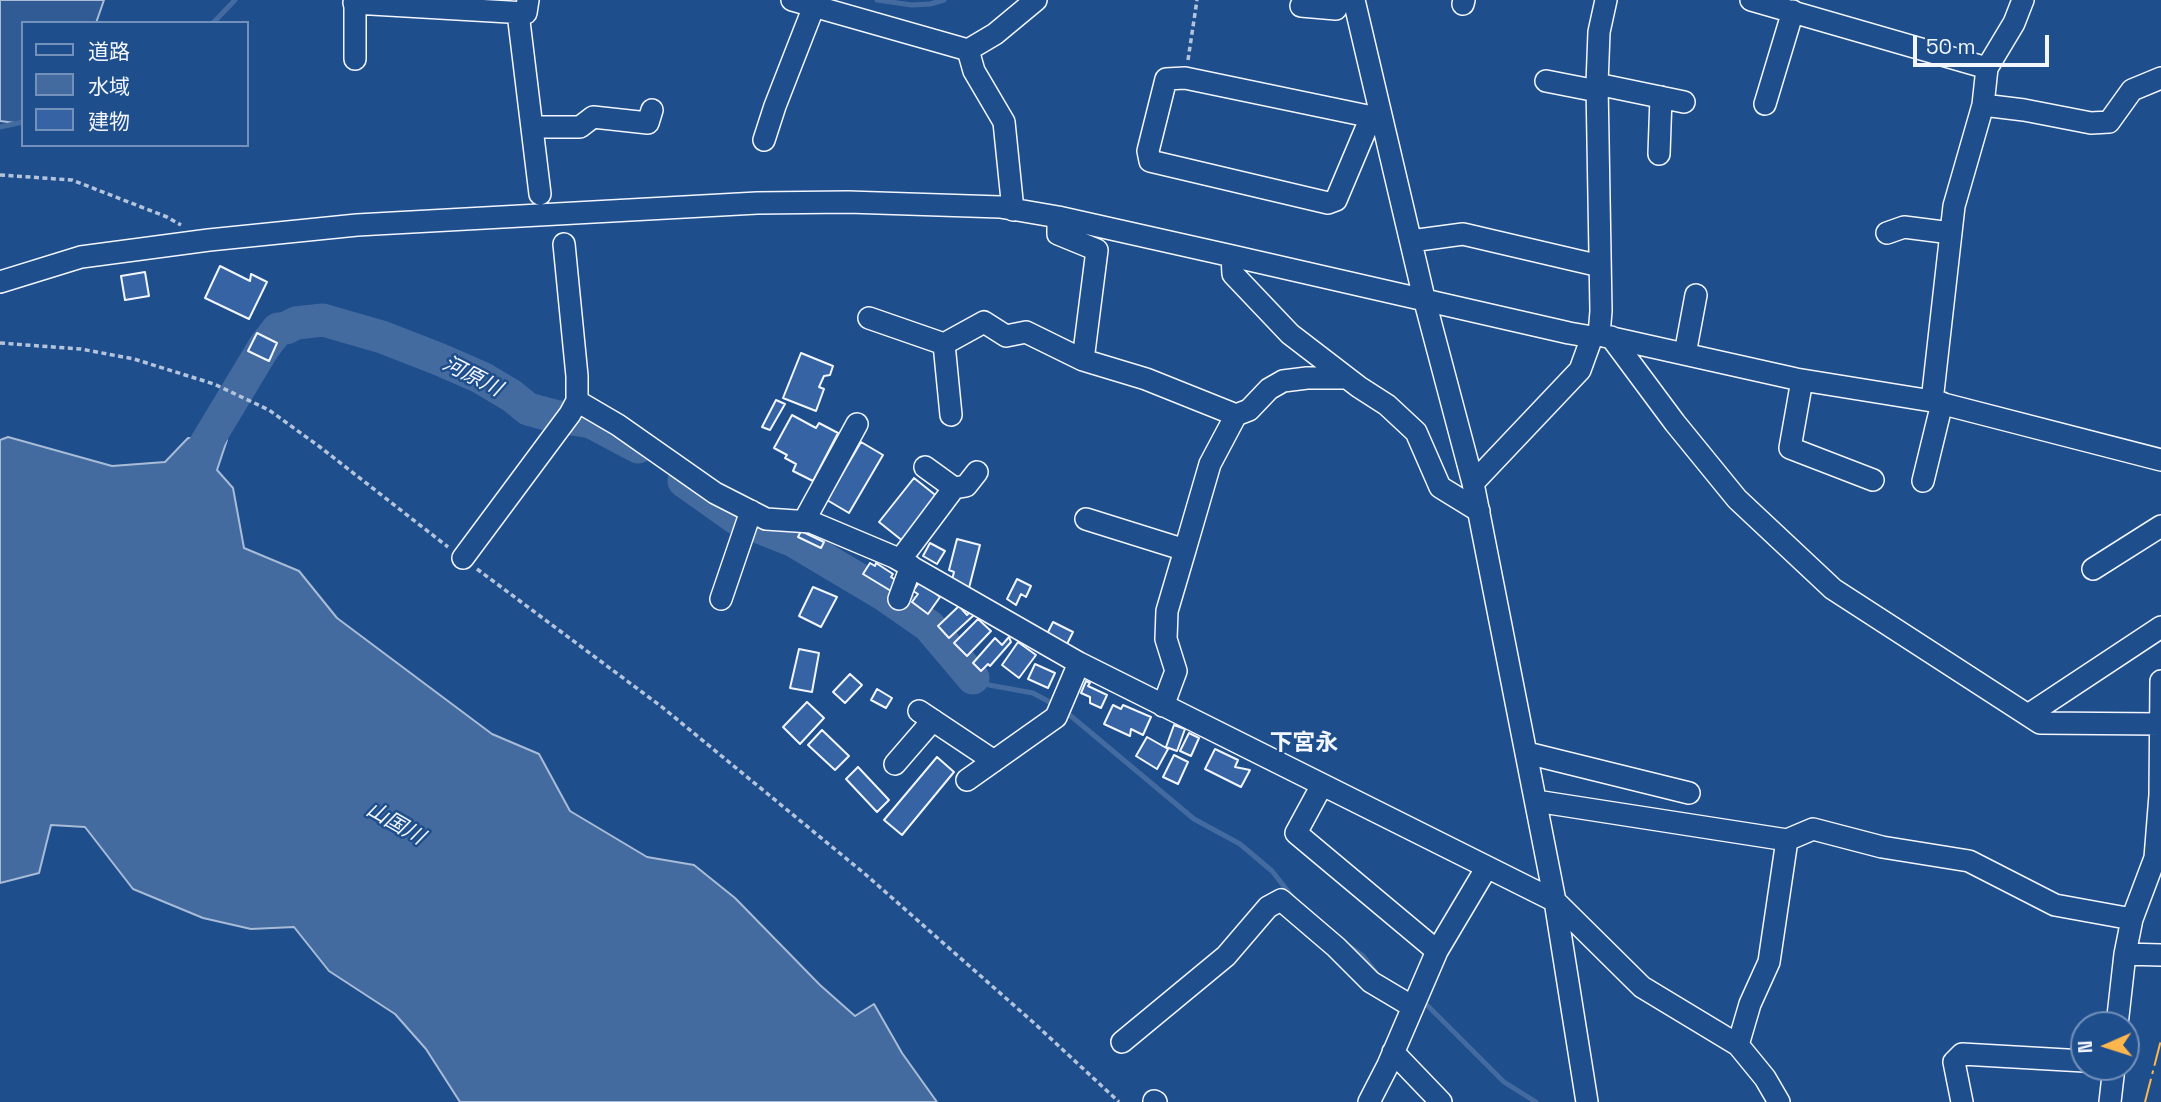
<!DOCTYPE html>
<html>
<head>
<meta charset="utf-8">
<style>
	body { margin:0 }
	#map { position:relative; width:2161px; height:1102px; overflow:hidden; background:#1f4e8c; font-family:"Space Grotesk","Noto Sans JP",sans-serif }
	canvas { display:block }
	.legend { position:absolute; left:21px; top:21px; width:228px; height:126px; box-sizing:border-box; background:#1f4e8c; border:2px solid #7391ba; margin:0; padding:9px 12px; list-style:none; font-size:21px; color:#f2f6ff }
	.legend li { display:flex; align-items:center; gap:14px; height:35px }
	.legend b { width:35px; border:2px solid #7391ba }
	.north { position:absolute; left:2070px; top:1011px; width:70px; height:70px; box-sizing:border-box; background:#1f4e8c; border:2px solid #7391ba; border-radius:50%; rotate:267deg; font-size:19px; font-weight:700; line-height:28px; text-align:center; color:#f2f6ff }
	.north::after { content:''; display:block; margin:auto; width:24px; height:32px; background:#ffb74d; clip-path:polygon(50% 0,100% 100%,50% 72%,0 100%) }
	.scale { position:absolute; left:1913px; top:35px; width:136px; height:32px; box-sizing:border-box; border:4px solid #f2f6ff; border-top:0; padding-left:9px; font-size:21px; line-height:24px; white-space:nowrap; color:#f2f6ff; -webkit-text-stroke:5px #1f4e8c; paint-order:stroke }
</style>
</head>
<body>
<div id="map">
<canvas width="2161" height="1102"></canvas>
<ul class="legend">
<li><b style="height:9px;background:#1f4e8c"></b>道路</li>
<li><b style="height:19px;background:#446ba0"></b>水域</li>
<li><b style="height:19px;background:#3563a3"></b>建物</li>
</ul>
<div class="north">N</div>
<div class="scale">50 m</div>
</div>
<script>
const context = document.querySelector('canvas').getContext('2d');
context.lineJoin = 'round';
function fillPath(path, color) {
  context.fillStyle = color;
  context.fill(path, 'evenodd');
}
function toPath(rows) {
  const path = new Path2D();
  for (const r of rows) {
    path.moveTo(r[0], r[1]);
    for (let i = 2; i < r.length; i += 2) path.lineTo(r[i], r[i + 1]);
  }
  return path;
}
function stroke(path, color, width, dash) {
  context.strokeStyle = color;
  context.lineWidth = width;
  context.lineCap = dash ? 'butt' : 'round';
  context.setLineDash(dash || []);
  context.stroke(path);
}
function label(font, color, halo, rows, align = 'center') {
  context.font = font + ' "Space Grotesk","Noto Sans JP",sans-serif';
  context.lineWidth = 5;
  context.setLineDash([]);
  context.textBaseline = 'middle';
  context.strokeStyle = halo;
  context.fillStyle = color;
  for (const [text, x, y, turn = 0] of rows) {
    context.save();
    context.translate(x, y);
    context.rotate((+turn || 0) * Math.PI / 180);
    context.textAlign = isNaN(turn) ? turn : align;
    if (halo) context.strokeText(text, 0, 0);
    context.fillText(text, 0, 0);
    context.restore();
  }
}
const built = toPath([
	[0,0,104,0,96,23,23,23,23,124,0,121,0,0]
]);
fillPath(built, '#305b95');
stroke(built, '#a8bbd7', 2);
const water = toPath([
	[8,437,112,466,165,462,188,438,227,440,217,470,233,488,244,548,299,571,337,618,492,734,539,754,570,811,647,857,694,865,735,898,820,985,855,1016,874,1004,902,1053,937,1102,460,1102,426,1049,395,1014,329,971,294,927,251,929,203,918,133,889,85,827,51,825,39,873,0,883,0,440,8,437]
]);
fillPath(water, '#446ba0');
stroke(water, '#a8bbd7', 2);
stroke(toPath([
	[877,0,912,5,930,4,944,0],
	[213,23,235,0],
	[0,127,23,122],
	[973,678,989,685,1033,693,1057,706],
	[1065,711,1194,819,1240,844,1272,871,1294,899],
	[1349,946,1363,956,1377,974],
	[1420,1001,1428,1006,1504,1082,1536,1102]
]), '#446ba0', 5);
stroke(toPath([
	[189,480,199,455,264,347,278,329,286,328,296,323,323,320,382,337,441,360,482,378,512,396,528,409,554,416,591,422,638,447],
	[684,481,736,518,794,541,883,594,929,626,973,678]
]), '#446ba0', 33);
const building = toPath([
	[220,266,250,281,251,274,267,282,249,319,205,298,220,266],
	[145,272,149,296,125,300,121,276,145,272],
	[257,333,277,343,269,361,248,351,257,333],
	[801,353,833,366,830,375,824,376,819,387,824,389,816,411,783,398,801,353],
	[776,400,785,404,770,430,762,427,776,400],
	[792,415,816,428,819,423,838,433,813,481,793,471,796,464,785,458,787,455,774,448,792,415],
	[861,442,883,455,849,513,827,500,861,442],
	[914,478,939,498,904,542,879,522,914,478],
	[801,531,824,542,821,548,798,537,801,531],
	[957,539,980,545,969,588,951,584,954,572,949,570,957,539],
	[930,543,945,551,937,564,923,556,930,543],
	[870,563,875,566,876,563,893,574,891,577,897,581,891,591,863,574,870,563],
	[917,579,940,597,928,614,912,602,918,594,913,591,918,584,917,579],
	[1017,579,1031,586,1026,597,1021,594,1016,605,1007,599,1017,579],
	[813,587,837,597,821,627,799,616,813,587],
	[959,606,967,615,970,612,974,615,949,638,938,626,959,606],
	[978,619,991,631,967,656,954,643,978,619],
	[1053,622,1073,632,1066,646,1046,636,1053,622],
	[1009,637,1011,642,990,666,988,664,981,671,973,663,995,638,1002,645,1009,637],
	[1018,642,1036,655,1019,678,1002,665,1018,642],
	[799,649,819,653,812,692,790,688,799,649],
	[1035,664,1055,673,1048,688,1028,679,1035,664],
	[850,674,862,685,845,703,833,692,850,674],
	[1086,681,1090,683,1088,686,1107,695,1101,708,1090,703,1090,697,1081,693,1086,681],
	[877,689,892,698,886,708,871,700,877,689],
	[807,702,824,718,800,744,783,727,807,702],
	[1113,705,1121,709,1123,705,1151,717,1143,735,1131,729,1130,736,1104,724,1113,705],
	[1174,725,1185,729,1177,751,1166,747,1174,725],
	[822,730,849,756,835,770,808,745,822,730],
	[1189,733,1199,738,1191,756,1180,751,1189,733],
	[1147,737,1168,749,1157,769,1136,756,1147,737],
	[1215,749,1238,760,1235,767,1250,770,1241,787,1205,769,1215,749],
	[1174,755,1188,762,1178,784,1163,777,1174,755],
	[937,757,954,772,902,835,884,820,937,757],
	[858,767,889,800,877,812,846,779,858,767]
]);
fillPath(building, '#3563a3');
stroke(building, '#f2f6ff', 2);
const minor = toPath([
	[355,0,355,59],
	[792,0,968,50,995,34,1036,0],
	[1354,0,1424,298,1473,483,1555,901,1587,1102],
	[1751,0,1987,68,1983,105,1954,206,1932,401],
	[354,3,526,13,528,0],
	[1463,4,1464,0],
	[1301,6,1336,9,1339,0],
	[518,13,540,194],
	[968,50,974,71,1004,122,1013,210],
	[1987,68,2014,23,2023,0],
	[1546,81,1597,91],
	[1597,84,1684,102],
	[1765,104,1793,11],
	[1983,105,2024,110,2091,123,2109,122,2132,90,2161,78],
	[1371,117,1336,200,1328,203,1150,161,1148,151,1166,79,1185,78,1382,119],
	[532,127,580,127,593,117,648,123,652,110],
	[764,140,775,106,814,6],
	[1659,154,1661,97],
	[1058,217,1058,234,1097,250,1083,360,1146,379,1236,415,1210,464,1185,550],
	[1887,233,1904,227,1951,233],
	[1411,241,1463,234,1600,266],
	[1232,256,1233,274,1290,334,1359,387,1387,405,1416,432,1440,487,1479,511],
	[0,282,81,257,209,240,357,225,757,203,848,202,1000,207,1058,217,1232,256,1569,333,1592,337,1599,335,1796,379,1932,401,2161,460],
	[869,318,944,344,984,322,1006,336,1026,332,1083,360],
	[1599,335,1601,311,1597,84,1599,32,1606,0],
	[1611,337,1675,423,1737,499,1833,589,2040,723,2160,724],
	[944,344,951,415],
	[1685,354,1696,295],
	[1802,380,1790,448,1873,480],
	[577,401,618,425,715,493,766,519,811,522,894,557,1079,663,1555,901,1642,987,1738,1045,1765,1078,1779,1102],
	[1236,415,1249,410,1269,389,1283,381,1307,378,1347,378],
	[925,467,954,488],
	[1923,481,1942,403],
	[1473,483,1580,370,1592,337],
	[1086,519,1185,550,1167,611,1166,639,1176,671,1163,706],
	[804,521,857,424],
	[463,558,570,414,577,401,577,376,564,244],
	[900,560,954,488,966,486,977,472],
	[2093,569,2161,526],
	[721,599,751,511],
	[899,599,911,566],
	[2161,681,2160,795,2155,858,2132,919,2125,954,2161,955],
	[919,711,994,761],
	[2028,715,2161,627],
	[1527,753,1689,793],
	[895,764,933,720],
	[967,780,1056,717,1079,663],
	[1322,785,1296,833,1437,951],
	[1536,801,1787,840,1769,962,1750,1004,1738,1045],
	[1787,840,1813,829,1882,847,1969,861,2055,905,2132,919],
	[2117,1025,2125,954],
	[1122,1042,1226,956,1268,907,1281,900,1336,947,1371,982,1413,1007],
	[1393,1052,1441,1102],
	[1154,1101,1156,1102],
	[1369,1102,1388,1065,1437,951,1487,867],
	[1962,1102,1954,1062,1962,1054,2084,1061],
	[2110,1102,2114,1067]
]);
stroke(minor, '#f2f6ff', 24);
stroke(toPath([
	[1188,60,1197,0],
	[0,175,72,180,167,217,181,225],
	[0,343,81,349,134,359,214,384,269,410,320,447,448,547],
	[477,569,662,707,865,874,1034,1023,1119,1102]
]), '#b3c4dc', 3.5, [5, 3.5]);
stroke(minor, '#1f4e8c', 21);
stroke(toPath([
	[2145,1102,2161,1040]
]), '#ffb74d', 2, [24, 5, 3.5, 5]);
label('italic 21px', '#f2f6ff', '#1f4e8c', [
	["河原川",472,377,27],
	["山国川",395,824,30]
]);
label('bold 23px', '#f2f6ff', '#1f4e8c', [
	["下宮永",1304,744]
]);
</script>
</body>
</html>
